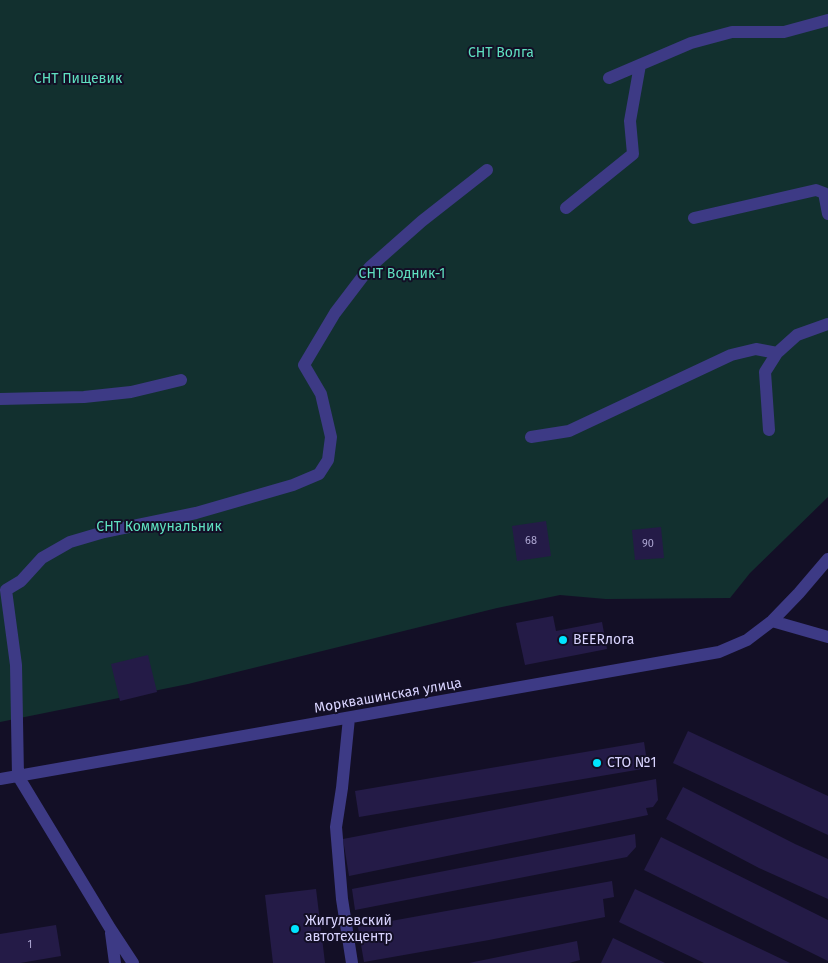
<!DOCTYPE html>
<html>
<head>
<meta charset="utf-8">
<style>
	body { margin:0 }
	canvas { display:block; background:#130f26 }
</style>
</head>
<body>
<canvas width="828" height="963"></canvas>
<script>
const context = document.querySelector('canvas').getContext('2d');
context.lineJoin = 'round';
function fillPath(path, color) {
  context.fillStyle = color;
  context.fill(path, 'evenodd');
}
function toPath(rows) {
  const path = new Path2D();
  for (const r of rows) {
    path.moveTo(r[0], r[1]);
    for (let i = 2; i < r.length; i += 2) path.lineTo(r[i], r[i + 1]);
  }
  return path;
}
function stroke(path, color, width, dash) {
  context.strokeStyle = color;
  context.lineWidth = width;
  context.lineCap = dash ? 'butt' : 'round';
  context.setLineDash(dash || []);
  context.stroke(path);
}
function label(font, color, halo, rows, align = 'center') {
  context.font = font + ' "Fira Sans",sans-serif';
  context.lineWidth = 4;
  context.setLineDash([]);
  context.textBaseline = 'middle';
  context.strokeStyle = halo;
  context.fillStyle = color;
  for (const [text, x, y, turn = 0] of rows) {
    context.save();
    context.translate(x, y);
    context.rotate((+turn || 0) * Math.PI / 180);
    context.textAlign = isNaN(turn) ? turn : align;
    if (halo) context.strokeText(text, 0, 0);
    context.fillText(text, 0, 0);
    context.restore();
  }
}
fillPath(toPath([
	[0,0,828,0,828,497,750,573,730,598,606,599,560,595,497,608,188,684,0,722]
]), '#12302f');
fillPath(toPath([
	[546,521,551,556,517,561,512,526],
	[661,527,664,558,635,560,632,530],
	[553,616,556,631,602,622,607,649,525,665,516,623],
	[148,655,157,692,120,701,111,664],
	[688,731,828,796,828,835,673,763],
	[644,742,648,768,359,817,355,791],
	[656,779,658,800,653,807,646,808,648,815,349,876,343,839],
	[683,787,795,844,828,859,828,899,759,868,666,819],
	[635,834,636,847,627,857,355,910,352,889],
	[661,837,828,920,828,961,644,870],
	[612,881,614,897,603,899,605,917,489,940,364,962,358,927],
	[316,889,325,963,273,963,265,895],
	[635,889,790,963,704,963,619,922],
	[56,925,61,956,20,963,0,963,0,934],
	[613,938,665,963,601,963],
	[577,941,580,960,569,963,469,963]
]), '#241b47');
stroke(toPath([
	[609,78,691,43,732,32,784,32,828,20],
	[566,208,633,154,630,121,640,65],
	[694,218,816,190,824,193,828,214],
	[0,399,84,397,131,392,181,380],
	[769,430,765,372,777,353],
	[531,437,569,431,731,355,756,349,777,353,797,335,828,324],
	[772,621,828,637],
	[349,718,342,788,336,827,342,899,352,963],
	[0,779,719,652,747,640,772,621,799,593,828,559],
	[111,933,115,963],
	[133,963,110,928,18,776,16,665,6,590,21,581,42,558,70,542,104,532,196,513,293,485,319,474,328,460,331,437,321,394,304,365,335,313,370,267,422,221,487,170]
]), '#3d3a85', 12);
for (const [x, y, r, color] of [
	[563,640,5,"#00e5ff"],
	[597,763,5,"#00e5ff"],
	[295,929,5,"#00e5ff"]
]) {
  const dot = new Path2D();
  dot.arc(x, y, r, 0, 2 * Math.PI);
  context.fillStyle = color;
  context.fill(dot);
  stroke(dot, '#130f26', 2);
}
label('11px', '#aca6d1', null, [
	["68",531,541],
	["90",648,544],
	["1",30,945]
]);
label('14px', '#5fe0c0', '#130f26', [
	["СНТ Волга",501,53],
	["СНТ Пищевик",78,79],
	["СНТ Водник-1",402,274],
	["СНТ Коммунальник",159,527]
]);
label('14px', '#d9d4ff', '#130f26', [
	["BEERлога",573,640],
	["СТО №1",607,763],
	["Жигулевский",305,921],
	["автотехцентр",305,937]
], 'left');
label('14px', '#d9d4ff', '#130f26', [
	["Морквашинская улица",388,696,-10]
]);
</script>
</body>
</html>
